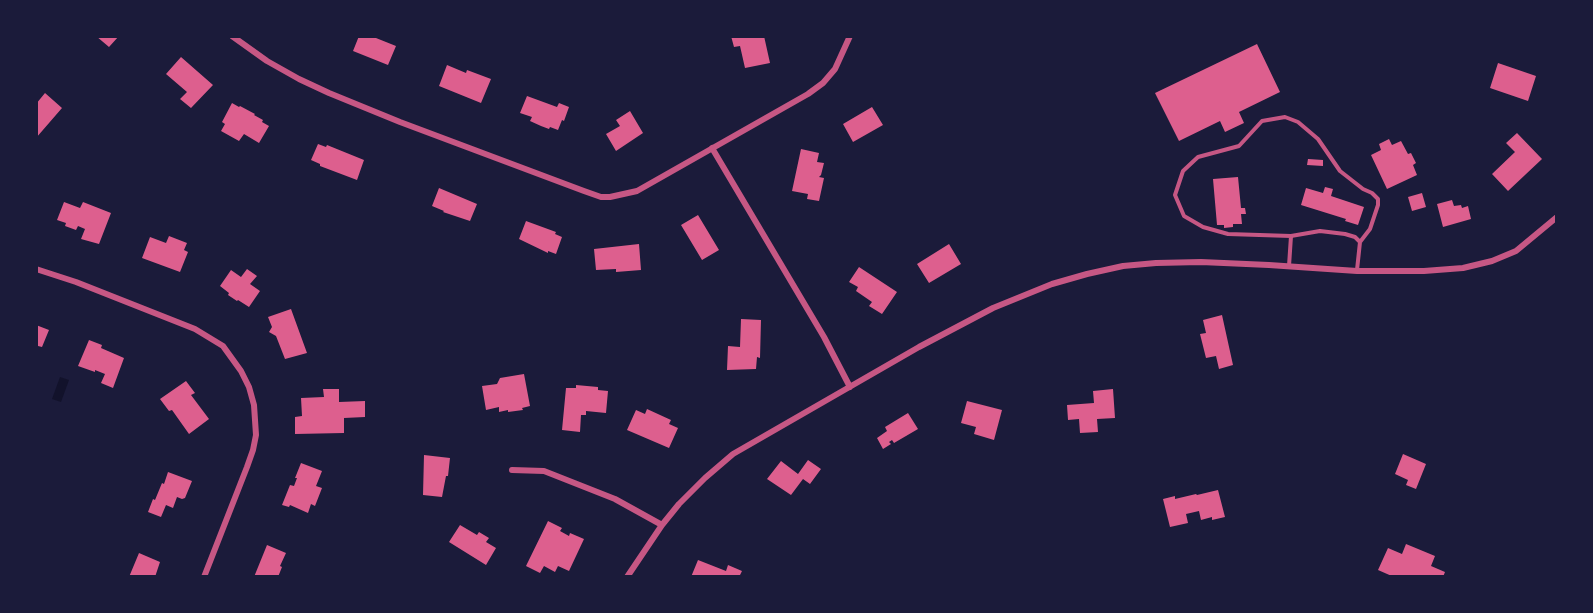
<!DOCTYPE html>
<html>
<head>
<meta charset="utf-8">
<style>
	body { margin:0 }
	#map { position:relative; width:1593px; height:613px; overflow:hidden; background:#1b1b3a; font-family:"Golos Text",sans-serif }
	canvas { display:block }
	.frame { position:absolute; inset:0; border:38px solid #1b1b3a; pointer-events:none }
</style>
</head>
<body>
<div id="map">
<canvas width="1593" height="613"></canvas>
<div class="frame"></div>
</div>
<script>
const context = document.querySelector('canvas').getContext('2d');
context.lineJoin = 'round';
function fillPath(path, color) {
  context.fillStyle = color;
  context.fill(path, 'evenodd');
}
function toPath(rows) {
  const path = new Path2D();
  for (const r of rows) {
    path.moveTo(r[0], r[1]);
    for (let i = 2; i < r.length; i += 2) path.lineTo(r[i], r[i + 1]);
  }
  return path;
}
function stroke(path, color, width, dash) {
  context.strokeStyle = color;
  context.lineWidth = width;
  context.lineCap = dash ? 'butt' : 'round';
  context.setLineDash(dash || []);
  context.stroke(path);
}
fillPath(toPath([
	[60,377,69,380,61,402,52,399]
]), '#12122b');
fillPath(toPath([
	[96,36,119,36,109,47],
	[359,36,371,36,396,46,388,65,353,51],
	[731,36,764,36,770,63,745,68,740,46,734,47],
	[1257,44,1280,92,1239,112,1244,123,1225,132,1220,121,1179,141,1155,93],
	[181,57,213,85,191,108,180,99,187,92,166,74],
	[1498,63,1536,76,1528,101,1490,88],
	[447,65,466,73,467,70,491,79,481,103,439,86],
	[45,93,62,108,36,138,36,104],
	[527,96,557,107,559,103,569,107,564,121,562,120,558,130,550,127,549,129,541,126,530,121,532,117,520,113],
	[232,103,239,107,240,106,255,114,254,115,263,120,262,122,269,126,259,143,244,134,239,141,221,131,225,124,222,122],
	[872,107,883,125,853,142,843,124],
	[630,111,643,133,616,151,606,134,620,126,616,120],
	[1517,133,1542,159,1508,191,1492,174,1515,152,1506,143],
	[1389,139,1392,145,1401,141,1408,154,1411,153,1416,163,1413,165,1417,175,1387,189,1371,155,1381,150,1379,144],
	[318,144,326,147,327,145,364,160,357,180,320,166,320,164,311,160],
	[801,149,819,153,817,162,824,163,821,175,819,177,824,178,819,201,807,199,808,194,792,191],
	[1308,159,1323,160,1323,166,1307,165],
	[1238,177,1241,208,1245,208,1246,214,1241,214,1242,224,1233,224,1233,227,1224,228,1224,225,1217,225,1213,179],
	[1325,187,1333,189,1331,196,1364,207,1358,225,1345,221,1346,219,1301,205,1306,188,1323,193],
	[439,188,477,204,470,221,443,212,444,211,432,206],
	[1422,193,1426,207,1412,211,1408,197],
	[1452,200,1454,206,1461,205,1462,208,1468,206,1471,219,1443,227,1437,204],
	[64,202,80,208,83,202,111,213,99,244,81,239,85,229,78,226,76,230,65,226,66,223,57,220],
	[698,215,719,250,702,260,681,225],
	[526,221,556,232,555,234,562,237,556,254,548,251,548,253,519,239],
	[169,236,187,243,184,250,188,252,180,272,142,258,150,237,166,243],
	[639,244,641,270,616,272,616,269,596,270,594,249],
	[949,244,961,264,929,283,917,264],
	[859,267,897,292,882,314,869,306,872,302,856,291,858,287,849,282],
	[247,269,257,276,250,284,260,291,249,307,238,300,237,301,228,295,229,293,220,286,231,270,241,277],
	[291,309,307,353,285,359,276,336,269,332,272,327,268,317],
	[1222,315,1233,365,1219,369,1216,356,1206,358,1200,334,1206,333,1203,320],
	[741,319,761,320,760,358,757,357,756,369,727,370,728,346,740,347],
	[36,325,49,330,42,347,38,346,36,350],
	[89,340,102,345,101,348,124,358,113,388,101,383,105,374,95,370,95,372,78,366],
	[524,374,530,406,522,408,523,410,508,412,508,410,499,412,499,407,486,410,482,386,497,384,500,378],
	[186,381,195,393,191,395,209,419,189,434,172,410,169,411,160,399],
	[576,385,598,387,598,390,608,391,606,413,586,411,586,415,581,415,580,432,562,430,566,388,576,388],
	[323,389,339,389,339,402,365,401,365,417,344,418,344,433,295,434,295,417,302,416,301,398,324,397],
	[1113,389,1115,418,1097,419,1098,432,1080,433,1079,419,1068,420,1067,405,1094,403,1093,391],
	[967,401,1002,410,994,440,974,434,976,427,961,423],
	[647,409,671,420,669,424,678,428,669,448,627,430,636,410,645,414],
	[908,413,918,429,894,443,892,440,889,442,891,444,883,449,877,438,887,431,885,427],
	[1403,454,1426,464,1416,489,1406,485,1408,480,1395,474],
	[424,455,450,458,448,476,446,476,442,497,423,495],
	[808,460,821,469,810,484,803,479,791,495,767,479,781,461,798,474],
	[301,463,322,471,316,486,322,488,315,506,311,504,308,513,290,505,289,507,282,505,290,485,294,486,297,478,295,478],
	[168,472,192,481,185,498,182,499,177,497,173,508,166,505,161,517,148,512,153,499,155,500,162,483,164,484],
	[1218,490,1225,517,1212,520,1212,517,1201,520,1199,511,1186,514,1188,523,1170,527,1163,499,1175,496,1175,499,1196,494,1197,495],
	[548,521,562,528,560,531,569,536,570,533,584,539,569,571,558,566,555,572,544,566,540,573,526,566],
	[460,525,477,535,479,532,489,538,486,542,496,548,486,565,449,542],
	[1406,544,1435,556,1431,566,1445,572,1443,577,1394,577,1378,570,1388,548,1402,554],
	[267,545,286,553,280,566,282,567,278,577,254,577],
	[139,553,160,562,155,577,129,577],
	[698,560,726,571,728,565,742,571,739,577,691,577]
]), '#dd5f8e');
stroke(toPath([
	[1291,236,1228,234,1203,227,1184,216,1175,195,1183,171,1198,157,1239,146,1262,121,1285,117,1298,122,1318,139,1340,171,1363,189,1372,193,1378,199,1378,205,1370,229,1360,242],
	[1289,266,1291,236,1320,231,1345,234,1355,237,1360,242,1357,270]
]), '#c65784', 4);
stroke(toPath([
	[232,36,267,61,299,79,329,93,400,122,584,191,601,197,610,197,637,191,808,94,823,83,835,69,850,36],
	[712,148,824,337,850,387],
	[36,269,76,282,195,329,223,346,241,371,249,387,254,405,256,435,253,450,247,467,204,577],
	[512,470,544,471,615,499,662,525],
	[627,577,662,525,679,504,705,478,733,454,919,347,993,308,1052,284,1087,274,1123,266,1156,263,1201,262,1269,265,1357,271,1424,271,1463,268,1492,261,1516,251,1557,217]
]), '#c65784', 6);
</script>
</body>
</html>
